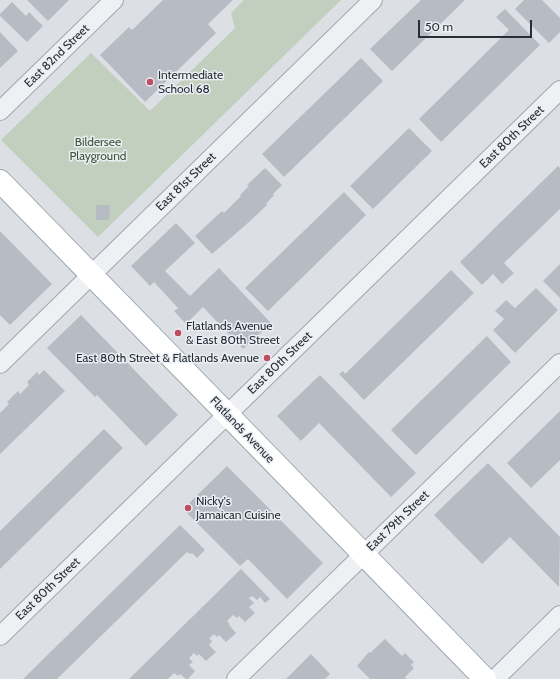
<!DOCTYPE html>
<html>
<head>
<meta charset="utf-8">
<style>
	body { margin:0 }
	#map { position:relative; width:560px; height:679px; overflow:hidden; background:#dce0e5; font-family:Cabin,sans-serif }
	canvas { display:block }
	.scale { position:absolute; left:418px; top:20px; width:114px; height:18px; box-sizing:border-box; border:2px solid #282e39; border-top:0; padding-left:5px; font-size:12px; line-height:14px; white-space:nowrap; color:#282e39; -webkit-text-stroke:3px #ebeff3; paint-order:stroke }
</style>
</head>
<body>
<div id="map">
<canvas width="560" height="679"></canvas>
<div class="scale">50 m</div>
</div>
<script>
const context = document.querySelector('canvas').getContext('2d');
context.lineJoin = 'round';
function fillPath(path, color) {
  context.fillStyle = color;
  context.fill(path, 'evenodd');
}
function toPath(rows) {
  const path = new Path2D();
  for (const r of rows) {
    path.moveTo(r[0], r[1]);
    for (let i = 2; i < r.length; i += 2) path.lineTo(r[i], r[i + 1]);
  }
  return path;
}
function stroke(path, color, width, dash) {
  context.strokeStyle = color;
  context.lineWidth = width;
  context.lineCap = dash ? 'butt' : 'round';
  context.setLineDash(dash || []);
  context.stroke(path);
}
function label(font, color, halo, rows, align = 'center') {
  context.font = font + ' Cabin,sans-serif';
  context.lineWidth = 3;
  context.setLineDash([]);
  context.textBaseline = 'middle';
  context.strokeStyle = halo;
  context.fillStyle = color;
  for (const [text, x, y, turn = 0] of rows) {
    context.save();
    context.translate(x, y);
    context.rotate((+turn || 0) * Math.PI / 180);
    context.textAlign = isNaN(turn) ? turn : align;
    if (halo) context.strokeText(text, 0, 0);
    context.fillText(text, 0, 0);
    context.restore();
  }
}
fillPath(toPath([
	[244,0,341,0,98,237,1,140,91,53,150,111,235,28,231,13]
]), '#c2cebe');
fillPath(toPath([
	[27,0,69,0,48,21],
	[163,0,233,0,208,24,216,33,145,102,100,55,129,27,132,30],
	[421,0,465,0,392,71,370,49],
	[524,0,542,0,560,18,560,32,549,43,515,9],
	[12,2,26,16,29,12,43,26,27,42,0,16,0,14],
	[505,9,540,45,441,142,419,119,509,30,496,17],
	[0,32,18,51,0,68],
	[361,58,383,81,284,177,262,154],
	[409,128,432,151,373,209,350,186],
	[558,166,560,168,560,209,504,263,514,273,502,284,493,274,482,285,460,262],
	[265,168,282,185,273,194,274,195,266,204,267,205,249,222,212,254,195,236,222,211,224,213,241,196,240,195,249,186,247,185],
	[344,192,366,215,268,311,245,288],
	[96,205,110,205,109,220,96,220],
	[176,223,195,243,165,271,190,296,219,268,271,323,243,349,203,307,186,324,174,311,178,308,154,282,150,286,131,266],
	[0,231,52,284,10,325,0,315],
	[560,264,560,298,543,281],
	[451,270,474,293,364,400,339,374,343,371,345,374],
	[536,288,558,310,515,353,493,330,504,319,495,311,506,300,515,308],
	[81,315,178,415,146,446,97,395,95,397,47,348],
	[487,336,511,362,416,455,391,430],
	[44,370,65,391,0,454,0,413,9,404,7,402,18,391,20,394,29,385,27,382,37,372,39,375],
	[320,375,416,473,391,497,319,423,301,441,277,416],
	[560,411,560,460,531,488,507,463],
	[104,429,123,448,0,569,0,531],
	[488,463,560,537,559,587,510,537,482,564,434,515],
	[227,466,323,563,287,599,248,559,240,566,183,509],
	[180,525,205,550,197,558,192,553,190,554,187,552,57,679,23,679],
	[241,569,270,599,265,603,260,597,257,600,252,596,249,598,254,603,249,607,255,613,245,622,239,616,237,618,233,615,227,621,230,624,229,625,236,633,226,642,219,635,217,637,214,634,211,637,209,638,212,641,209,645,216,652,206,661,199,654,197,656,194,653,189,658,193,662,189,665,195,671,188,679,186,679,180,674,178,676,174,673,168,679,129,679],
	[385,639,402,656,405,653,414,662,411,665,414,668,405,677,406,679,370,679,357,666,369,652,370,653],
	[311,654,330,674,325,679,286,679]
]), '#b7bcc4');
const minor = toPath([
	[0,111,114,0],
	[0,364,373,0],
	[0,636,560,90],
	[236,679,560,363],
	[495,679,560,615]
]);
const major = toPath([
	[0,181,485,679]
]);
stroke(minor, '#a2a7ae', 20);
stroke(major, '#9da5af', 24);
stroke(minor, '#eef0f3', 18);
stroke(major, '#fff', 22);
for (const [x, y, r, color] of [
	[150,82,4,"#be4d60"],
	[178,333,4,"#be4d60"],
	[267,358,4,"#be4d60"],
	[188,508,4,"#be4d60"]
]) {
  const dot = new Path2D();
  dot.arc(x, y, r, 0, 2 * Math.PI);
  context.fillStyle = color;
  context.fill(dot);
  stroke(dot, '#ebeff3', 1.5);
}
label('12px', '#282e39', '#ebeff3', [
	["East 82nd Street",57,56,-44],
	["East 80th Street",512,137,-44],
	["East 81st Street",186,182,-44],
	["East 80th Street",280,363,-44],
	["Flatlands Avenue",242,430,46],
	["East 79th Street",398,521,-44],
	["East 80th Street",48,589,-44]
]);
label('12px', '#282e39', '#ebeff3', [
	["Intermediate",158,75],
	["School 68",158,89],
	["Flatlands Avenue",186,326],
	["& East 80th Street",186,340],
	["East 80th Street & Flatlands Avenue",259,358,"right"],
	["Nicky's",196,501],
	["Jamaican Cuisine",196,515]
], 'left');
label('12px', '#3d5337', '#ebeff3', [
	["Bildersee",98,142],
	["Playground",98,156]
]);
</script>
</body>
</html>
